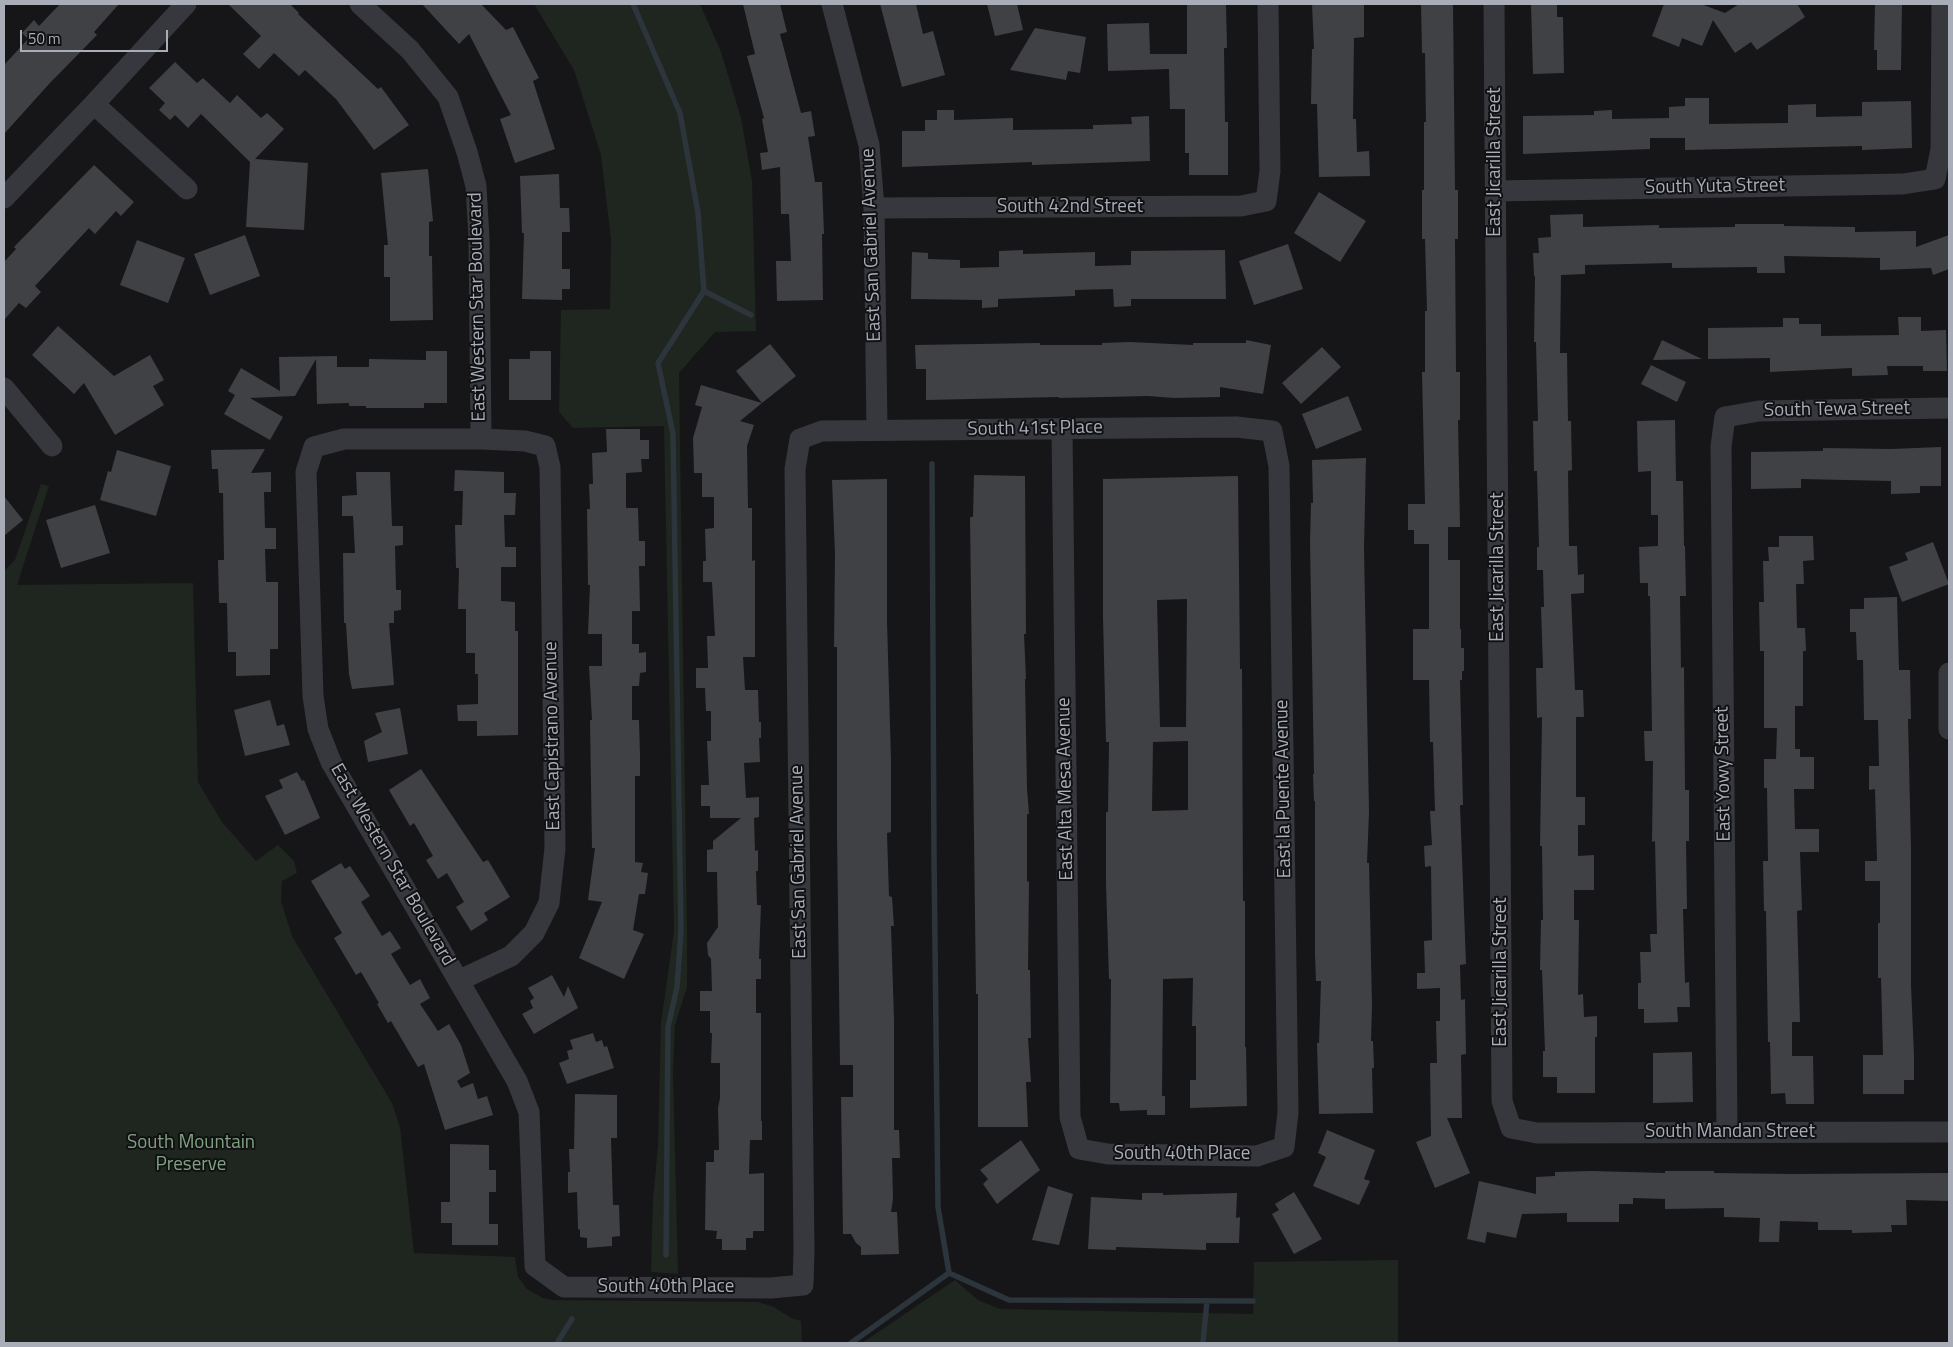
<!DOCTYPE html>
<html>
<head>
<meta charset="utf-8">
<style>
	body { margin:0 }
	#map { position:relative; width:1953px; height:1347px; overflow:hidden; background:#161618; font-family:"Titillium Web",sans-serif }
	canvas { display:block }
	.frame { position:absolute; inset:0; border:5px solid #a8adb8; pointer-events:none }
	.scale { position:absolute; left:20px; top:30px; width:148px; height:22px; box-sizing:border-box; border:2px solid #a8adb8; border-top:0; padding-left:6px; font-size:15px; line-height:18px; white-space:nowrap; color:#a8adb8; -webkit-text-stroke:4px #111113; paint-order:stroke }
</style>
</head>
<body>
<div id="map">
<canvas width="1953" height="1347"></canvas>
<div class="frame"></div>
<div class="scale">50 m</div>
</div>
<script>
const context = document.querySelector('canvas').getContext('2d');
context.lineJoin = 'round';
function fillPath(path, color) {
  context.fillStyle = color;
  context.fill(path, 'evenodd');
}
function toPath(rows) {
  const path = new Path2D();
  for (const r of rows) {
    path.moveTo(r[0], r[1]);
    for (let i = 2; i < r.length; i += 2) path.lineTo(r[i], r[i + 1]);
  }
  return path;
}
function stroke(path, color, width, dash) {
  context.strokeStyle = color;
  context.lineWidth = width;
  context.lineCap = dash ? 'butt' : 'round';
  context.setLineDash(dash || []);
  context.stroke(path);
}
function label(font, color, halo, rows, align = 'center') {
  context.font = font + ' "Titillium Web",sans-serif';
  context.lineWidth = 4;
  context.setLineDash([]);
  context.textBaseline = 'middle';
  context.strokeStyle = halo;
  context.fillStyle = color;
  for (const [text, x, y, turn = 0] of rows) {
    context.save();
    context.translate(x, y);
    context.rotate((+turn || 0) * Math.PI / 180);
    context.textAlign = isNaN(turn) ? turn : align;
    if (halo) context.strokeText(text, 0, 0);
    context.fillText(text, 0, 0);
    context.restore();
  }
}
fillPath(toPath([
	[534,4,700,4,721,52,741,118,752,181,756,331,715,332,679,373,687,934,687,987,675,1025,673,1072,678,1274,651,1272,653,1201,658,1146,661,1023,674,931,664,426,573,428,559,412,561,310,610,309,611,239,601,155,574,70],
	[41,484,49,486,17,585,193,583,198,782,222,822,256,861,278,845,294,861,297,873,282,881,281,901,292,936,392,1103,400,1127,414,1253,515,1257,518,1277,527,1289,543,1298,552,1300,758,1302,774,1307,791,1318,801,1321,802,1343,4,1343,4,571,15,560],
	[1398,1260,1398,1343,862,1343,955,1280,978,1300,1000,1309,1253,1314,1254,1262]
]), '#1e261f');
stroke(toPath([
	[633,4,680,113,698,213,704,291,658,363,673,434,681,931,677,987,668,1027,666,1255],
	[704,291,751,315],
	[932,464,934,856,938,1207,949,1273,1009,1300,1253,1301],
	[557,1343,572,1319],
	[851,1343,949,1273],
	[1203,1343,1207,1301]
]), '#2c353c', 5.5);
fillPath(toPath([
	[60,4,119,4,94,32,97,35,49,84,4,134,4,65,28,39,22,33,34,20,39,26],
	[228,4,290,4,299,13,298,14,378,89,381,87,409,125,374,150,336,99,305,70,299,76,274,53,259,69,243,54,261,36],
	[422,4,481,4,506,30,513,27,539,78,533,81,555,149,515,163,500,119,511,115,469,34,459,44],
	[743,4,780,4,787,32,780,34,801,113,811,111,815,136,808,137,815,182,822,182,824,234,822,234,823,300,777,301,776,261,791,261,789,214,781,214,780,167,762,170,760,153,768,152,762,119,764,118,747,56,755,54],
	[880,4,916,4,923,34,933,31,945,75,902,87],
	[987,4,1017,4,1023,30,995,36],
	[1187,4,1226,4,1227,48,1224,48,1225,122,1228,122,1228,175,1189,175,1189,153,1185,153,1185,109,1170,109,1169,69,1108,71,1107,24,1149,23,1150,54,1187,54],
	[1312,4,1364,4,1364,37,1354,38,1353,119,1356,119,1357,152,1369,151,1370,176,1319,177,1317,104,1311,104,1312,49,1314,49],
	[1421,4,1453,4,1455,190,1458,190,1458,239,1455,239,1456,372,1460,372,1460,420,1458,420,1460,527,1448,527,1448,560,1460,560,1460,629,1461,629,1461,648,1464,648,1464,671,1462,671,1462,680,1460,680,1463,805,1460,805,1466,964,1460,965,1461,1000,1465,999,1466,1054,1461,1055,1462,1118,1447,1118,1470,1173,1435,1188,1416,1142,1431,1136,1430,1063,1437,1063,1436,1021,1440,1021,1440,988,1417,989,1417,973,1425,973,1424,941,1432,940,1431,866,1425,867,1424,846,1432,845,1430,811,1435,811,1433,742,1430,742,1429,680,1413,680,1413,629,1429,629,1429,544,1414,544,1414,530,1408,530,1408,504,1425,504,1422,372,1425,372,1425,311,1427,311,1425,239,1422,239,1422,190,1424,190,1424,122,1426,122,1425,53,1422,53],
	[1531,4,1557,4,1557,17,1563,17,1564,73,1533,74],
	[1664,4,1701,4,1725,13,1739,4,1797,4,1805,17,1757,50,1751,42,1735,53,1713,20,1702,46,1682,38,1679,47,1652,36],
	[1875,4,1902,4,1901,70,1877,70,1877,50,1874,50],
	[1035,28,1086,37,1080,73,1068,71,1066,80,1010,70],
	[175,62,197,83,203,78,230,103,237,95,261,118,267,113,284,129,255,159,308,163,304,230,246,227,250,162,201,114,188,128,175,115,170,120,159,110,165,103,149,88],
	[1685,98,1709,98,1709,124,1788,123,1788,105,1816,104,1816,117,1862,116,1862,102,1911,101,1912,148,1862,150,1862,146,1685,150,1685,138,1650,138,1650,149,1523,154,1523,116,1594,115,1594,111,1612,110,1612,119,1669,118,1669,107,1685,106],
	[937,110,954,110,954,120,1013,118,1013,130,1093,129,1093,125,1132,124,1131,117,1149,116,1150,161,1032,165,1032,162,902,167,902,131,925,131,925,120,937,120],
	[94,165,134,202,121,216,116,211,95,234,89,228,35,286,41,292,26,308,19,303,4,320,4,262,16,249,14,247],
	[428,169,433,221,429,222,429,256,432,256,433,320,390,321,390,277,384,277,384,245,388,245,381,173],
	[559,174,560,208,569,208,570,232,562,232,562,269,570,269,570,289,562,289,562,300,522,299,524,233,522,233,520,176],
	[1319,192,1366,221,1340,262,1294,233],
	[1583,214,1583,227,1659,225,1659,228,1735,227,1735,224,1784,224,1784,226,1855,227,1855,232,1916,231,1916,247,1949,235,1949,269,1933,275,1931,268,1880,270,1880,258,1784,256,1785,273,1757,273,1757,267,1672,268,1672,263,1585,265,1585,274,1561,275,1560,353,1567,353,1568,421,1571,421,1572,470,1568,471,1569,546,1577,546,1578,575,1584,574,1584,593,1571,594,1575,690,1583,690,1584,717,1576,717,1576,797,1585,797,1585,825,1578,825,1578,856,1594,855,1594,890,1574,890,1574,920,1579,920,1578,995,1583,994,1584,1017,1597,1016,1597,1037,1595,1037,1595,1093,1557,1093,1557,1077,1543,1077,1543,1051,1545,1051,1542,970,1540,970,1541,920,1543,920,1542,846,1540,846,1542,717,1537,718,1536,668,1543,668,1541,607,1544,607,1543,570,1537,570,1537,547,1539,547,1537,471,1534,471,1533,421,1538,421,1536,342,1534,342,1535,276,1534,276,1533,253,1539,253,1538,238,1551,237,1550,215],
	[245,235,260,276,210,295,194,254],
	[137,240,185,258,168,303,120,285],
	[1288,244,1303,289,1254,305,1239,261],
	[1023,250,1023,254,1095,252,1095,266,1131,265,1131,251,1225,250,1226,299,1131,299,1131,306,1114,307,1113,289,1075,290,1075,296,998,299,998,307,982,308,982,300,911,299,912,252,928,253,928,259,960,260,960,268,999,267,999,251],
	[1898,317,1921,317,1921,331,1946,330,1947,371,1923,371,1923,366,1887,366,1888,375,1852,376,1852,368,1770,372,1770,358,1708,359,1708,328,1783,327,1783,318,1799,318,1799,324,1821,324,1821,336,1899,335],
	[58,326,114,376,150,355,164,380,153,386,164,405,115,435,84,383,74,394,32,355],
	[1246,340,1271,345,1263,394,1220,387,1220,397,1174,398,1148,396,1059,398,1059,397,926,400,926,369,916,369,915,345,1040,343,1040,345,1102,345,1102,343,1130,342,1193,345,1193,343,1246,343],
	[1662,340,1702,359,1653,360],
	[770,344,796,376,762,403,736,371],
	[1322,347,1341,367,1301,404,1282,383],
	[426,351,447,351,447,403,424,403,424,408,366,408,366,406,349,406,349,403,317,404,316,359,295,396,250,398,283,417,270,440,224,414,235,395,228,391,241,368,280,391,279,357,337,356,337,367,369,367,369,359,426,360],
	[530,351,551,351,551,400,509,400,509,359,530,359],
	[1651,365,1686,382,1677,402,1641,384],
	[701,385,762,403,740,421,754,425,747,446,748,508,752,508,752,561,755,560,755,657,743,657,745,690,758,690,759,722,761,722,761,738,759,738,760,762,744,763,746,798,759,797,759,817,754,818,755,851,758,850,758,871,756,871,757,905,761,905,759,959,761,959,761,979,756,979,756,1013,761,1013,761,1121,762,1121,762,1140,750,1140,749,1174,764,1173,764,1231,753,1231,753,1238,746,1238,746,1250,722,1250,722,1239,716,1239,717,1231,705,1230,706,1162,714,1162,714,1150,719,1150,718,1108,720,1098,720,1063,711,1063,712,1033,710,1033,710,1011,700,1011,700,991,712,991,711,959,708,955,707,943,718,927,717,872,707,872,707,850,713,849,713,841,741,818,710,818,710,806,701,806,701,785,709,785,707,741,711,741,711,711,706,711,705,688,696,688,696,668,708,668,707,636,715,636,712,582,703,582,703,561,706,561,705,529,714,528,714,497,702,497,702,473,694,473,693,438,702,407,695,405],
	[1348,396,1362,430,1316,449,1302,414],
	[1675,420,1676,481,1683,481,1684,546,1685,546,1686,596,1680,596,1681,668,1684,667,1685,790,1689,790,1689,841,1686,841,1687,909,1683,909,1685,983,1689,982,1690,1007,1677,1007,1678,1022,1644,1023,1644,1009,1638,1009,1638,983,1641,983,1640,952,1651,952,1650,934,1657,934,1655,841,1652,842,1653,761,1645,761,1644,731,1652,731,1650,596,1648,596,1648,583,1640,583,1639,547,1658,546,1658,515,1651,515,1651,471,1638,472,1637,421],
	[606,429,640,429,640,440,649,440,649,459,641,459,642,472,626,473,626,508,638,508,639,541,645,541,645,566,639,566,640,611,632,611,632,644,639,644,639,653,646,652,646,672,640,673,639,686,632,686,632,720,639,720,640,755,640,776,635,776,635,862,643,863,641,872,648,873,645,894,639,894,633,930,644,934,624,979,579,958,602,902,588,900,595,848,592,848,590,720,592,720,589,666,602,666,602,634,588,634,590,585,588,585,587,509,590,509,589,484,593,484,592,453,607,452],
	[1941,447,1941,486,1920,486,1920,493,1891,494,1891,481,1801,479,1801,488,1751,489,1751,452,1823,451,1823,448,1891,449],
	[265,449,251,473,271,472,271,492,264,492,265,528,276,528,276,549,265,549,266,582,278,582,278,649,270,649,270,675,236,676,236,652,228,652,227,603,219,603,218,560,224,560,223,493,219,493,218,469,212,469,211,450],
	[117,450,171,466,156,516,100,500,108,471,111,472],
	[1366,458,1364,548,1369,812,1367,863,1369,863,1372,1006,1371,1041,1373,1041,1374,1068,1372,1068,1373,1113,1319,1114,1317,1043,1319,1043,1321,981,1316,981,1315,955,1315,801,1314,801,1313,774,1314,774,1310,542,1311,503,1313,503,1312,460],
	[455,470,504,472,504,493,516,493,515,515,504,515,505,547,516,547,516,567,501,567,501,601,515,602,515,631,518,631,518,735,477,736,477,721,458,721,457,705,478,704,478,674,475,674,475,653,466,653,466,609,458,609,459,568,456,568,455,525,462,525,463,491,454,491],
	[356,472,390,472,392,526,403,526,403,545,395,546,396,590,401,590,401,610,394,611,394,623,389,623,394,685,352,689,349,674,346,623,344,623,343,553,355,553,353,516,342,516,342,496,357,495],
	[974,475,1025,476,1026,634,1024,634,1026,679,1025,679,1027,789,1029,814,1027,814,1027,882,1029,881,1028,970,1030,970,1031,1038,1028,1038,1031,1082,1026,1082,1028,1127,978,1127,978,994,976,994,970,517,973,517],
	[1238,476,1240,669,1242,669,1243,901,1245,901,1245,1047,1246,1047,1247,1106,1190,1108,1190,1080,1196,1080,1196,1026,1192,1026,1193,978,1163,979,1162,1096,1165,1096,1165,1115,1147,1115,1147,1110,1120,1111,1119,1103,1110,1103,1111,979,1109,979,1106,884,1106,812,1108,812,1109,742,1106,742,1103,617,1103,479],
	[1187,599,1186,727,1160,727,1157,600],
	[1188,741,1188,810,1152,811,1153,742],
	[887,479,887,621,891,760,891,832,887,833,889,896,892,897,894,926,891,926,894,1019,894,1130,899,1130,900,1158,892,1158,893,1199,891,1212,897,1212,899,1254,861,1255,861,1247,856,1243,851,1234,843,1234,841,1097,853,1097,853,1065,840,1065,837,833,837,647,834,647,835,554,832,480],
	[4,496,23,520,4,536],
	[95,505,110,553,61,568,46,520],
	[1779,536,1813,536,1814,560,1803,561,1804,584,1796,584,1797,628,1805,628,1806,651,1803,651,1803,706,1795,706,1795,749,1800,749,1800,757,1814,757,1814,789,1794,789,1795,829,1819,829,1819,852,1800,852,1802,910,1797,911,1800,1022,1792,1022,1792,1056,1813,1056,1814,1104,1786,1104,1785,1093,1771,1094,1770,1042,1768,1042,1766,911,1764,911,1763,861,1768,861,1767,788,1764,788,1764,759,1776,759,1777,728,1764,728,1764,651,1760,651,1759,602,1764,602,1763,561,1769,561,1768,547,1779,547],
	[1933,542,1949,584,1902,602,1889,567,1908,560,1905,553],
	[1897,597,1899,670,1910,670,1911,719,1908,719,1911,848,1911,985,1914,1056,1914,1080,1904,1080,1904,1094,1863,1094,1863,1055,1883,1055,1881,978,1878,978,1878,923,1880,923,1880,881,1865,881,1865,861,1877,861,1875,789,1869,790,1869,766,1879,766,1878,720,1864,720,1863,660,1857,660,1856,632,1850,632,1850,609,1864,609,1864,598],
	[270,700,277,726,284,724,290,745,245,756,234,710],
	[400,708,408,754,368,762,364,741,382,732,375,713],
	[421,769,483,862,488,860,510,897,484,913,488,920,471,931,456,907,464,902,447,873,438,879,426,860,433,856,414,823,410,826,389,790],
	[297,772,302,781,304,780,320,818,285,835,265,796,283,788,279,780],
	[341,863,345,869,350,866,370,896,361,902,382,936,390,931,401,948,391,954,410,985,420,979,430,998,420,1004,438,1031,449,1024,461,1045,470,1073,457,1081,461,1088,473,1083,478,1099,487,1096,493,1115,445,1130,424,1064,418,1067,391,1021,388,1023,377,1004,379,1003,361,972,356,975,334,938,342,933,311,881],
	[552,975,564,997,568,986,578,1008,534,1034,522,1014,533,1008,530,1001,534,998,528,988],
	[593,1033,596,1042,602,1040,604,1047,607,1046,614,1068,567,1084,559,1063,569,1059,567,1051,573,1049,570,1040],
	[1692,1052,1693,1102,1653,1103,1653,1053],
	[575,1094,617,1095,617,1138,611,1138,613,1205,619,1205,620,1236,612,1237,612,1246,587,1248,587,1238,580,1237,580,1230,578,1229,577,1192,568,1193,568,1172,570,1172,569,1149,574,1149],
	[1327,1130,1375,1150,1364,1179,1370,1181,1359,1205,1313,1186,1326,1157,1318,1153],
	[1021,1140,1040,1170,997,1204,983,1184,988,1179,980,1170],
	[450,1144,489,1145,489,1170,496,1170,496,1192,489,1192,489,1224,498,1224,498,1245,452,1245,452,1223,441,1223,441,1202,450,1202],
	[1591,1171,1665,1173,1665,1171,1714,1171,1714,1173,1792,1174,1949,1173,1949,1201,1906,1200,1907,1225,1891,1225,1892,1232,1852,1233,1852,1230,1818,1230,1818,1222,1780,1221,1779,1242,1759,1242,1760,1218,1724,1217,1724,1208,1665,1209,1665,1199,1633,1198,1633,1204,1619,1204,1619,1222,1567,1222,1567,1213,1522,1214,1516,1238,1487,1232,1485,1243,1467,1239,1479,1181,1536,1194,1536,1177,1555,1176,1555,1172],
	[1048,1186,1073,1194,1059,1245,1032,1240],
	[1294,1192,1322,1239,1294,1254,1272,1214,1279,1210,1275,1204],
	[1142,1193,1163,1193,1163,1195,1237,1193,1236,1218,1240,1217,1239,1243,1206,1243,1206,1250,1116,1247,1116,1250,1088,1249,1091,1197,1142,1200]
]), '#404145');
stroke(toPath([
	[360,4,410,50,448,97,467,152,476,186,479,238,481,439],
	[832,4,869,145,874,208,877,430],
	[1494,4,1502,1101,1511,1128,1537,1133,1949,1132],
	[94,104,187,189],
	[1495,191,1903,184,1935,179,1941,149,1942,4],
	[4,198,94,104,186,4],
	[874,208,1241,206,1266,201,1270,171,1268,4],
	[4,388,52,446],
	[1949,673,1949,729],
	[460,980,511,956,534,933,549,903,555,848,550,467,545,446,525,441,481,439,344,439,314,447,306,472,313,696,318,729,331,762,517,1081,529,1112,535,1266,564,1287,771,1288,803,1285,804,1250,795,469,800,439,822,431,1236,427,1272,431,1279,466,1288,1113,1284,1147,1257,1156,1108,1154,1079,1149,1070,1117,1062,428],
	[1727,1132,1721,446,1725,417,1759,411,1949,408]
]), '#37383d', 21);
label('19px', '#a8adb8', '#111113', [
	["East Jicarilla Street",1495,162,-90],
	["South Yuta Street",1715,187,-1],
	["South 42nd Street",1070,207],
	["East San Gabriel Avenue",872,245,-92],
	["East Western Star Boulevard",478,307,-91],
	["South Tewa Street",1837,410,-1],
	["South 41st Place",1035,429,-1],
	["East Jicarilla Street",1498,567,-90],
	["East Capistrano Avenue",553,736,-91],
	["East Yowy Street",1724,774,-91],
	["East Alta Mesa Avenue",1066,789,-91],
	["East la Puente Avenue",1284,789,-91],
	["East San Gabriel Avenue",799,862,-91],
	["East Western Star Boulevard",392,865,60],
	["East Jicarilla Street",1501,972,-90],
	["South Mandan Street",1730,1132],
	["South 40th Place",1182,1154],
	["South 40th Place",666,1287]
]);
label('19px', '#7fa381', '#111113', [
	["South Mountain",191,1143],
	["Preserve",191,1165]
]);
</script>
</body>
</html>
